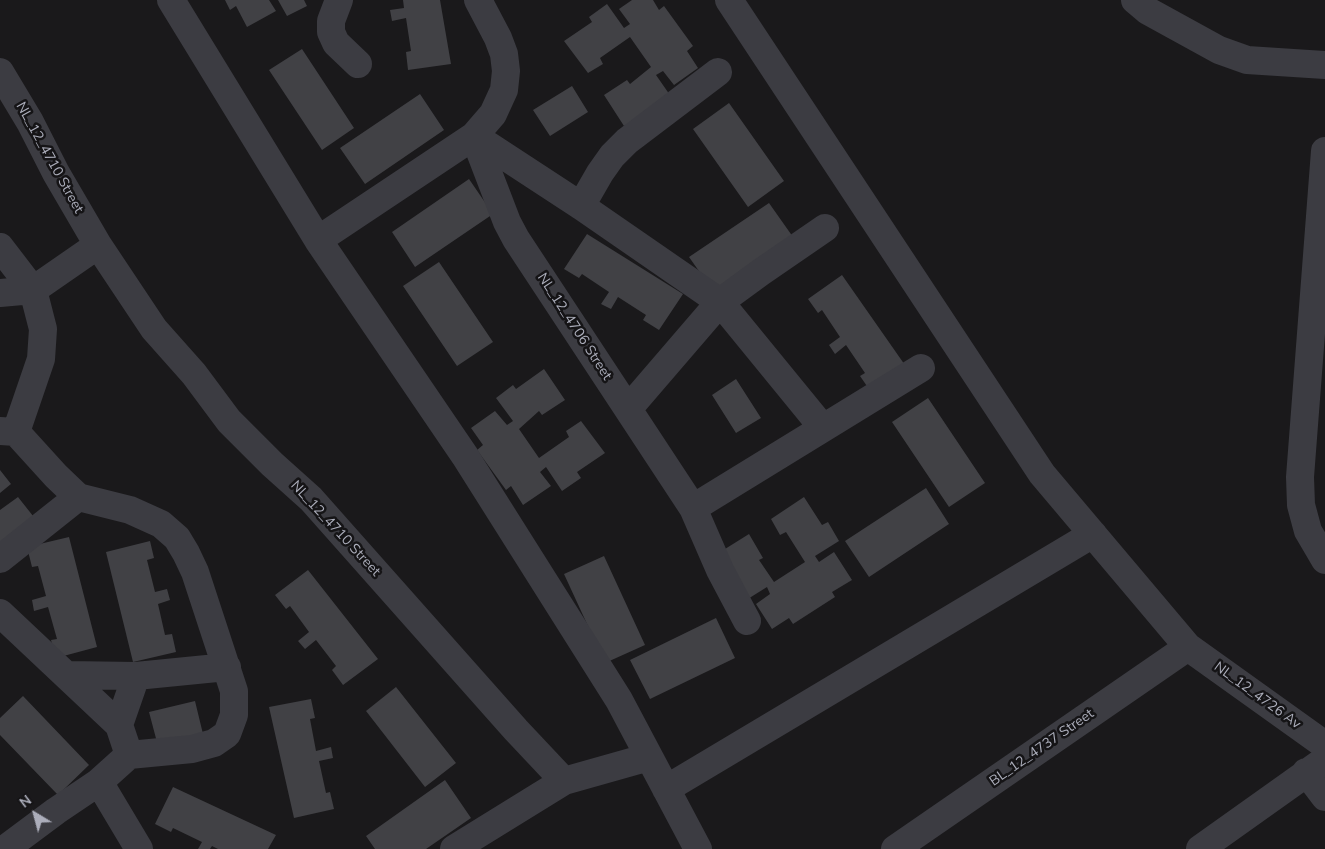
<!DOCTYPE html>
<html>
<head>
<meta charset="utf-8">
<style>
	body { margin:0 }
	#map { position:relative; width:1325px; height:849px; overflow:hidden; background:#1a191b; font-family:"Nunito Sans",sans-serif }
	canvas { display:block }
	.north { position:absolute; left:10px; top:789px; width:50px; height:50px; -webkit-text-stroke:4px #151416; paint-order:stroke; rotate:323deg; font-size:14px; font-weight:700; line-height:20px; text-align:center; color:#acaebb }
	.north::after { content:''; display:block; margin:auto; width:18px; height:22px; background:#acaebb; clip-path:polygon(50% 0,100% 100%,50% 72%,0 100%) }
</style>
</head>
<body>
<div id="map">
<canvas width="1325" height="849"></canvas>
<div class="north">N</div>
</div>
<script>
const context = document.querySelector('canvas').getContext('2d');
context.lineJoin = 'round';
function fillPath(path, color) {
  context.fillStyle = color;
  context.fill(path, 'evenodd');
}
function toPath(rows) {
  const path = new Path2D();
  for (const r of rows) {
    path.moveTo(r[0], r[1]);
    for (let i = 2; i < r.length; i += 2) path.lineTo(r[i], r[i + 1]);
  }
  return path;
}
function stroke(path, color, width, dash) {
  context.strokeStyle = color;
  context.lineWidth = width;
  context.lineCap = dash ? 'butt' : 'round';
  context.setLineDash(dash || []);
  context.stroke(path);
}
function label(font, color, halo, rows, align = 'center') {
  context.font = font + ' "Nunito Sans",sans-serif';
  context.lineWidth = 5;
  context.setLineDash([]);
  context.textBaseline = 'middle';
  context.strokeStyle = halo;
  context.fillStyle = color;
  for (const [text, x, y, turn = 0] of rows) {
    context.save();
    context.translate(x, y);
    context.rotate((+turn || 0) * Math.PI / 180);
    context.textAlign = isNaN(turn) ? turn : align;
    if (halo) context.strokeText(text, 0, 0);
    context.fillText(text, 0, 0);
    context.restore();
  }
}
fillPath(toPath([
	[225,0,269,0,276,11,247,27,236,6,230,10],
	[278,0,304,0,307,6,287,16],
	[403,0,440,0,451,64,408,70,406,52,411,51,406,18,392,21,390,10,404,8],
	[632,0,653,0,659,10,664,6,693,46,687,51,698,68,674,85,663,71,656,75,672,98,624,126,604,95,627,80,630,84,651,67,630,37,600,58,603,64,588,73,564,41,592,22,589,17,607,4,624,28,630,24,619,9],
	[302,49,354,128,322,150,269,70],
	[572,86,588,112,550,136,533,110],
	[420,94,444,130,365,184,340,148],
	[729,103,784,181,748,207,693,129],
	[469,179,493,214,415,267,392,232],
	[769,203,793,237,713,291,689,257],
	[587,234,683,294,659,330,643,320,646,315,618,297,611,309,601,304,609,292,582,274,579,278,564,269],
	[439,262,493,342,457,366,403,286],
	[842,275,907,368,871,392,860,376,865,373,846,345,835,354,829,345,840,337,822,310,818,313,808,299],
	[544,369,565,400,542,415,539,411,519,429,539,458,569,437,566,431,581,421,605,453,577,472,581,478,562,491,546,467,540,472,551,486,523,505,511,486,506,490,477,450,483,445,471,428,495,411,507,425,513,421,496,398,513,385,516,389],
	[736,379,761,418,736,433,712,395],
	[928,398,985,483,949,507,892,422],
	[0,470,11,484,0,493],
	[926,488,949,524,869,577,845,541],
	[18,497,37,521,0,549,0,510],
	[804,497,822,525,828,522,839,541,815,556,819,562,834,552,852,580,832,592,835,597,793,624,789,618,772,629,756,604,770,594,767,587,743,602,717,554,749,534,763,558,759,560,774,582,805,562,786,532,780,535,771,519],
	[69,537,97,647,56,658,51,640,57,639,48,607,34,611,32,600,46,596,38,566,32,567,27,547],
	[150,541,154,558,147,560,155,592,167,589,170,600,158,604,165,635,172,634,176,652,133,662,106,552],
	[604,556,645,645,605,663,564,574],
	[308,570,378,659,343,685,332,670,336,666,316,640,305,649,298,641,309,632,290,606,286,609,275,595],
	[716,618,735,658,650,699,630,660],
	[396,687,456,763,425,787,366,711],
	[23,696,89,765,58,795,0,735,0,718],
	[311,699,315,718,310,719,316,751,331,747,333,758,319,761,326,793,330,792,334,809,294,818,269,707],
	[195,701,203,734,158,746,149,712],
	[445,780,471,818,426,849,375,849,366,836],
	[173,787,276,835,268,849,218,849,212,846,210,849,198,849,202,842,173,828,171,832,155,824]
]), '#414145');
stroke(toPath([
	[171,0,318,240,465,456,619,700,698,849],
	[339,0,331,21,331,32,336,43,358,64],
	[729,0,1042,474,1188,647,1325,745],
	[1135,0,1148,11,1219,50,1247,60,1325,65],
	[0,72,30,122,56,173,98,245,154,329,194,374,229,421,272,464,311,499,516,730,564,781],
	[474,136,507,222,516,239,693,508,720,570,747,621],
	[474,136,581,206,720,302,761,272,825,228],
	[1325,151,1300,477,1301,505,1308,531,1325,560],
	[581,206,600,173,612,156,627,141,718,72],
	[318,240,474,136,493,114,504,90,506,71,504,54,498,38,478,0],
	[0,247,33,290,43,329,41,359,16,432],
	[0,293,33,290,98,245],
	[628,409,720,302,823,428],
	[0,431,16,432,56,476,78,497,130,510,161,524,177,538,186,553,195,572,234,691,234,715,227,734,214,743,192,749,129,755],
	[693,508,921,368],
	[0,559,78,497],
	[0,613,119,725,129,755,99,782],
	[67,675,136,676,227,667],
	[119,725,136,676],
	[1306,772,1325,797],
	[666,789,1093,534],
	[5,849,56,811,99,782,139,849],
	[454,849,564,781,649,757],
	[895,849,1188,647],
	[1200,849,1325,760]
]), '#3c3c42', 28);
label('14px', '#acaebb', '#151416', [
	["NL_12_4710 Street",49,158,61],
	["NL_12_4706 Street",574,327,57],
	["NL_12_4710 Street",335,529,47],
	["NL_12_4726 Av",1257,696,36],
	["BL_12_4737 Street",1042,748,-35]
]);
</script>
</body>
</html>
